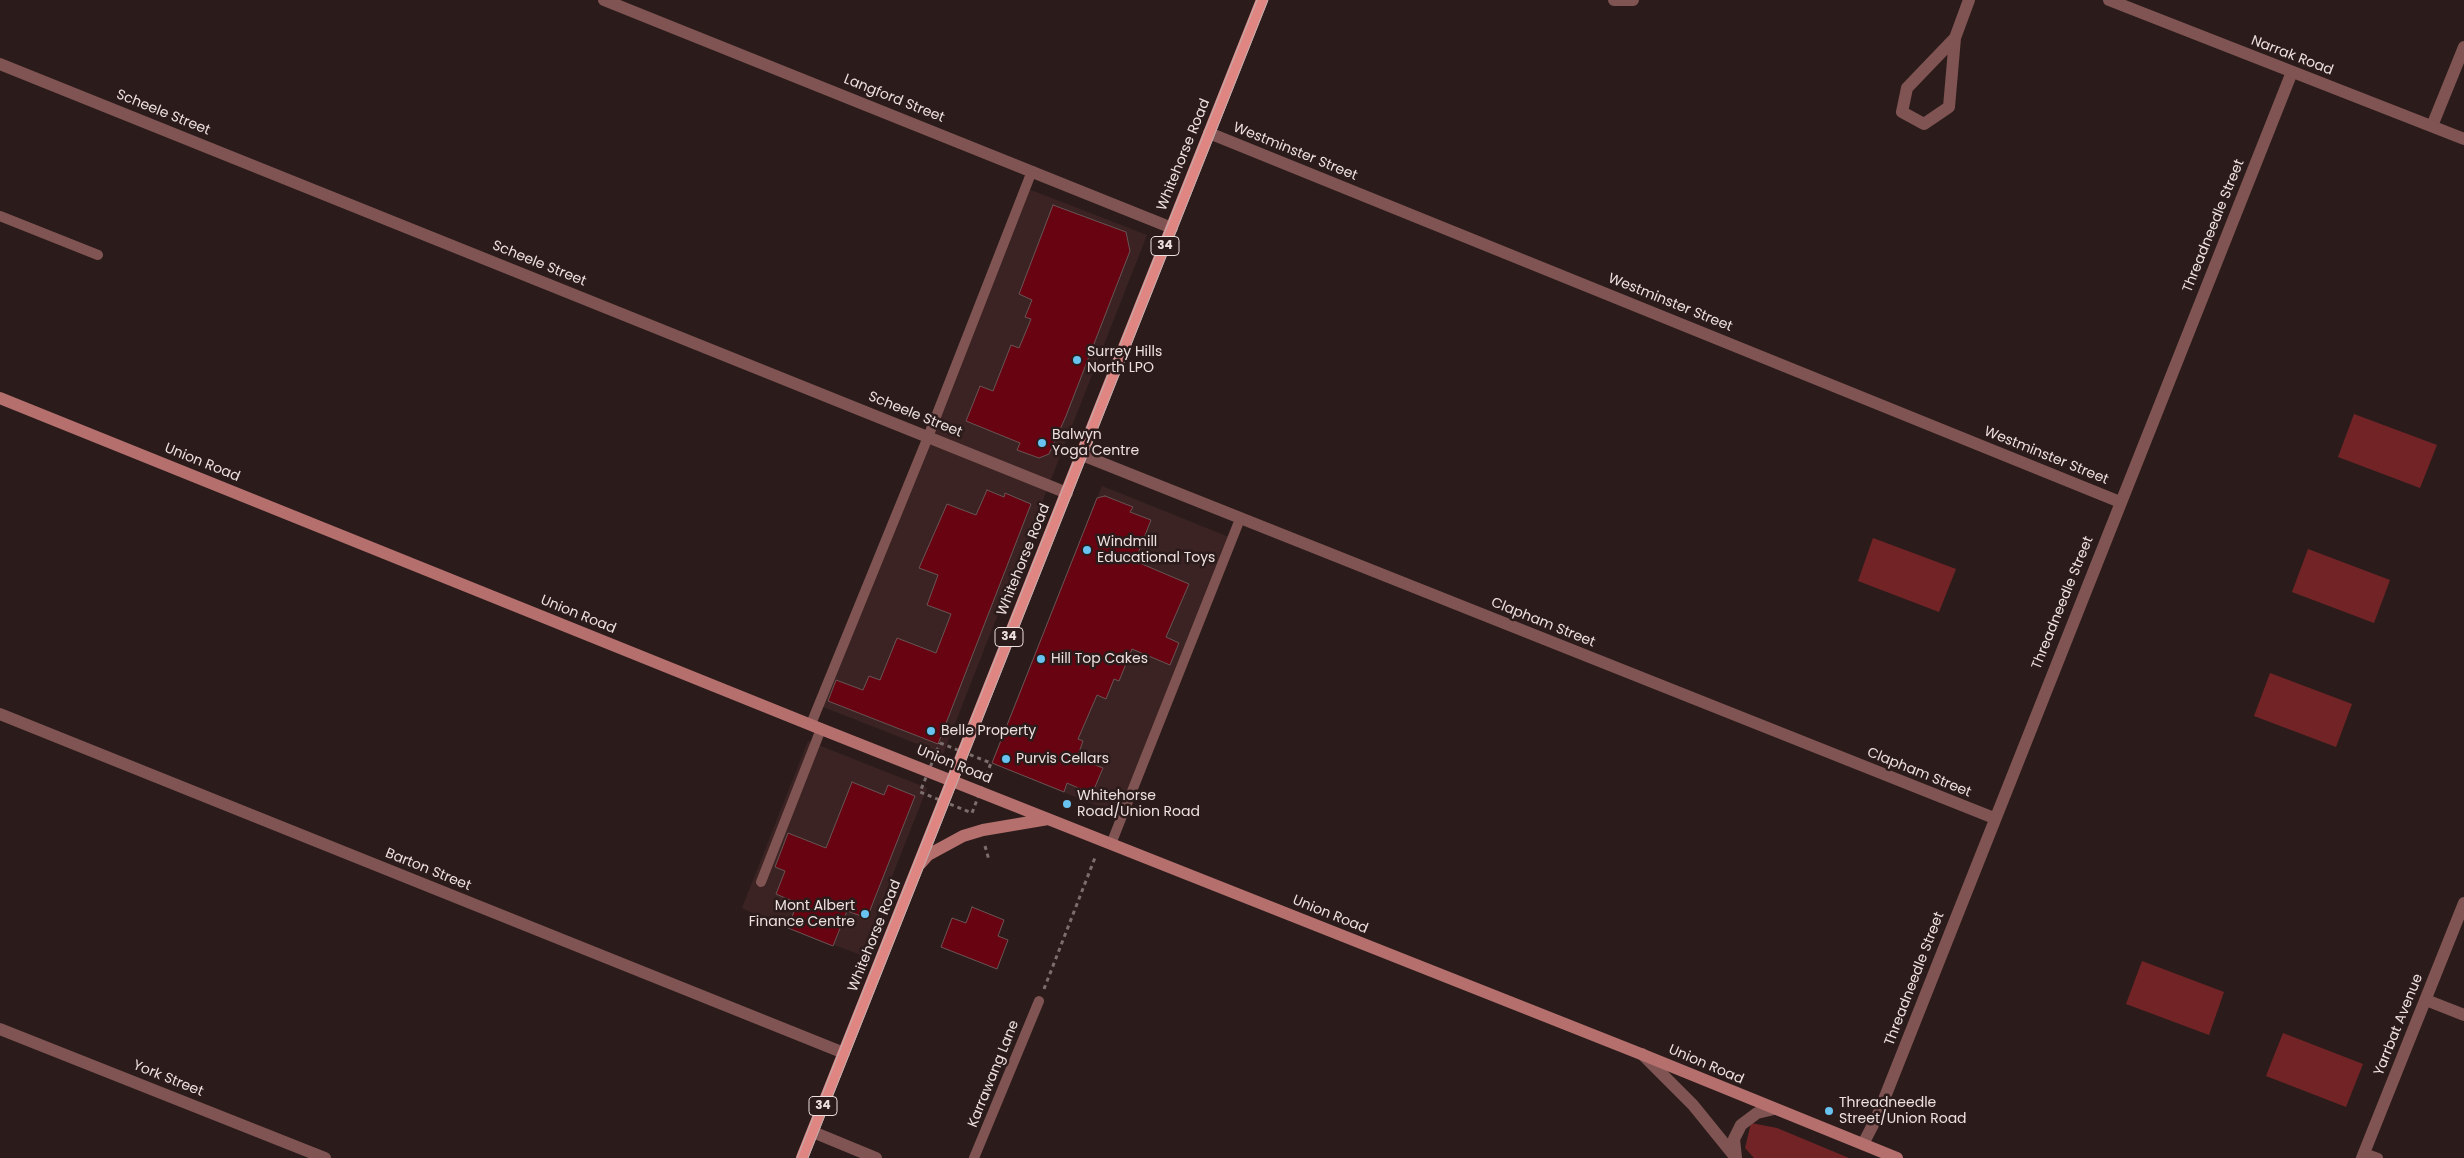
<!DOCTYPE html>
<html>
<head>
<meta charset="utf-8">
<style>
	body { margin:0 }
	canvas { display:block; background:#2b1c1b }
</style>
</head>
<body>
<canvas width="2464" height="1158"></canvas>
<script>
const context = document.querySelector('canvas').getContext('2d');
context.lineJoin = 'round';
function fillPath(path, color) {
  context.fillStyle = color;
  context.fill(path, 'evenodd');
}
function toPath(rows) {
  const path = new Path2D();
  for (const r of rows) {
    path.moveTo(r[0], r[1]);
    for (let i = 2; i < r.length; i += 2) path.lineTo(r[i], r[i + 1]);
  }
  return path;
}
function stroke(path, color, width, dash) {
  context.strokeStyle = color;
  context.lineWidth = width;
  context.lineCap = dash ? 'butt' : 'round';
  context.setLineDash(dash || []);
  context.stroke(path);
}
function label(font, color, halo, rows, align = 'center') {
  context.font = font + ' Poppins,sans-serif';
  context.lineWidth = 5;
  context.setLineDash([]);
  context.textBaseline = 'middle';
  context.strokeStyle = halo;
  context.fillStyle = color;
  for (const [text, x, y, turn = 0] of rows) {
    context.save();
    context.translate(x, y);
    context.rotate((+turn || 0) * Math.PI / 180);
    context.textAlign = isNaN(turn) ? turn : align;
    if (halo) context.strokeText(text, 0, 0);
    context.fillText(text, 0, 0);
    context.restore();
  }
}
fillPath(toPath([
	[1023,187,1147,235,943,754,818,705],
	[1102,486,1234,539,1127,818,992,763],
	[808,741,927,788,861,955,772,922,742,908]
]), '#3a2322');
fillPath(toPath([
	[2354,414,2437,445,2420,488,2338,457],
	[1873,538,1956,569,1939,612,1858,581],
	[2308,549,2390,580,2374,623,2292,592],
	[2270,673,2352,704,2336,747,2254,716],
	[2142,961,2224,992,2209,1035,2126,1004],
	[2283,1033,2363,1064,2346,1107,2266,1076],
	[1751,1123,1777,1128,1849,1158,1754,1158,1745,1148]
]), '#722325');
const building = toPath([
	[1053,205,1126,232,1130,251,1066,416,1049,454,1039,458,1017,450,1020,443,966,421,980,386,993,391,1011,345,1019,348,1031,319,1025,317,1032,300,1019,294,1053,205],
	[987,490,1004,497,1005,493,1031,504,938,744,828,701,836,680,863,690,869,676,880,680,897,638,936,653,951,614,927,605,938,575,919,568,947,504,976,515,987,490],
	[1105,496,1133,507,1130,512,1151,520,1135,561,1189,584,1166,637,1179,643,1170,665,1132,649,1119,681,1114,679,1106,699,1097,695,1078,739,1083,741,1077,758,1103,768,1092,794,1067,783,1064,792,992,763,1097,498,1105,496],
	[852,782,884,795,888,785,915,796,867,918,847,911,833,946,788,928,797,903,776,894,785,871,775,867,788,833,826,848,852,782],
	[972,907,1004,920,998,936,1008,940,997,969,941,947,952,918,966,923,972,907]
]);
fillPath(building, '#680312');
stroke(building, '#685554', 1);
stroke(toPath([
	[940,743,991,763,972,813,920,792,940,743],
	[985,846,989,860],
	[1044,989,1096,855]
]), '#7c6e6d', 3, [4, 4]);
stroke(toPath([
	[0,216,98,255],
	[811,724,928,437,1032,171],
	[1111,844,1240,519],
	[761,882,821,729],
	[2364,1153,2378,1158],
	[974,1158,1039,1001]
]), '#7f5452', 10);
stroke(toPath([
	[604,0,1172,228],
	[1614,0,1633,0],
	[1955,38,1907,88,1902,112,1924,124,1949,107,1955,38,1969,0],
	[0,64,1067,493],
	[2432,126,2464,47],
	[1209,133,2120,502],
	[1082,455,1994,818],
	[0,714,844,1053],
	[2426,1000,2464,1015],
	[0,1029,325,1158],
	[1642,1054,1693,1105,1736,1158],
	[813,1132,876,1158],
	[1863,1144,1877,1117,2292,72],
	[1736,1158,1734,1139,1741,1125,1757,1113,1774,1109]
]), '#7f5452', 12);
stroke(toPath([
	[2109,0,2464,139],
	[2362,1158,2464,903]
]), '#7f5452', 12);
stroke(toPath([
	[0,398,821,729,1641,1054,1897,1158],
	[920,864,928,855,963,836,983,830,1048,819]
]), '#b5706e', 12);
stroke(toPath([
	[802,1158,1262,0]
]), '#df8683', 12);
stroke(toPath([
	[797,1158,1257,0],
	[808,1158,1268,0]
]), '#bdb0af', 1);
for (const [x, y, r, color] of [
	[1077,360,5,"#69c3f1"],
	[1042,443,5,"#69c3f1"],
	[1087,550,5,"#69c3f1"],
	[1041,659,5,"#69c3f1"],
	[931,731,5,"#69c3f1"],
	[1006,759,5,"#69c3f1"],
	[1067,804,5,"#69c3f1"],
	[865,914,5,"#69c3f1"],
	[1829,1111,5,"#69c3f1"]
]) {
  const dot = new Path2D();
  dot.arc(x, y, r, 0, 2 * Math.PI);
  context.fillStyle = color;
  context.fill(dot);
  stroke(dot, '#2b1c1b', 2);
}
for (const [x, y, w] of [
	[1165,246,28],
	[1009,637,28],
	[823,1106,28]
]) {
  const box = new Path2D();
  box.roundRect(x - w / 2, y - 9.5, w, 19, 4);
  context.fillStyle = '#2b1c1b';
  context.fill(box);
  stroke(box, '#ede1e0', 1);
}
label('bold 12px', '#ede1e0', null, [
	["34",1165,246],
	["34",1009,637],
	["34",823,1106]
]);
label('14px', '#ede1e0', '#2b1c1b', [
	["Narrak Road",2292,56,21],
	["Langford Street",894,99,22],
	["Scheele Street",163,113,22],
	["Westminster Street",1295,152,22],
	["Whitehorse Road",1184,155,-68],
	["Threadneedle Street",2214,226,-68],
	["Scheele Street",539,264,22],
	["Westminster Street",1670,303,22],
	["Scheele Street",915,415,22],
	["Westminster Street",2046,456,22],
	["Union Road",202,463,22],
	["Whitehorse Road",1024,560,-68],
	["Threadneedle Street",2063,603,-68],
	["Union Road",578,615,22],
	["Clapham Street",1543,623,22],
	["Union Road",954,765,22],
	["Clapham Street",1919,773,22],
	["Barton Street",428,870,22],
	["Union Road",1330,915,22],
	["Whitehorse Road",875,936,-68],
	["Threadneedle Street",1915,979,-69],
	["Yarrbat Avenue",2399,1025,-68],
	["Union Road",1706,1065,23],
	["Karrawang Lane",994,1074,-68],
	["York Street",168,1079,22]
]);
label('14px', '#ede1e0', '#2b1c1b', [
	["Surrey Hills",1087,352],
	["North LPO",1087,368],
	["Balwyn",1052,435],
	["Yoga Centre",1052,451],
	["Windmill",1097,542],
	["Educational Toys",1097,558],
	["Hill Top Cakes",1051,659],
	["Belle Property",941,731],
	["Purvis Cellars",1016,759],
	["Whitehorse",1077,796],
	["Road/Union Road",1077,812],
	["Mont Albert",855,906,"right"],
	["Finance Centre",855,922,"right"],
	["Threadneedle",1839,1103],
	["Street/Union Road",1839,1119]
], 'left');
</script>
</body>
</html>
